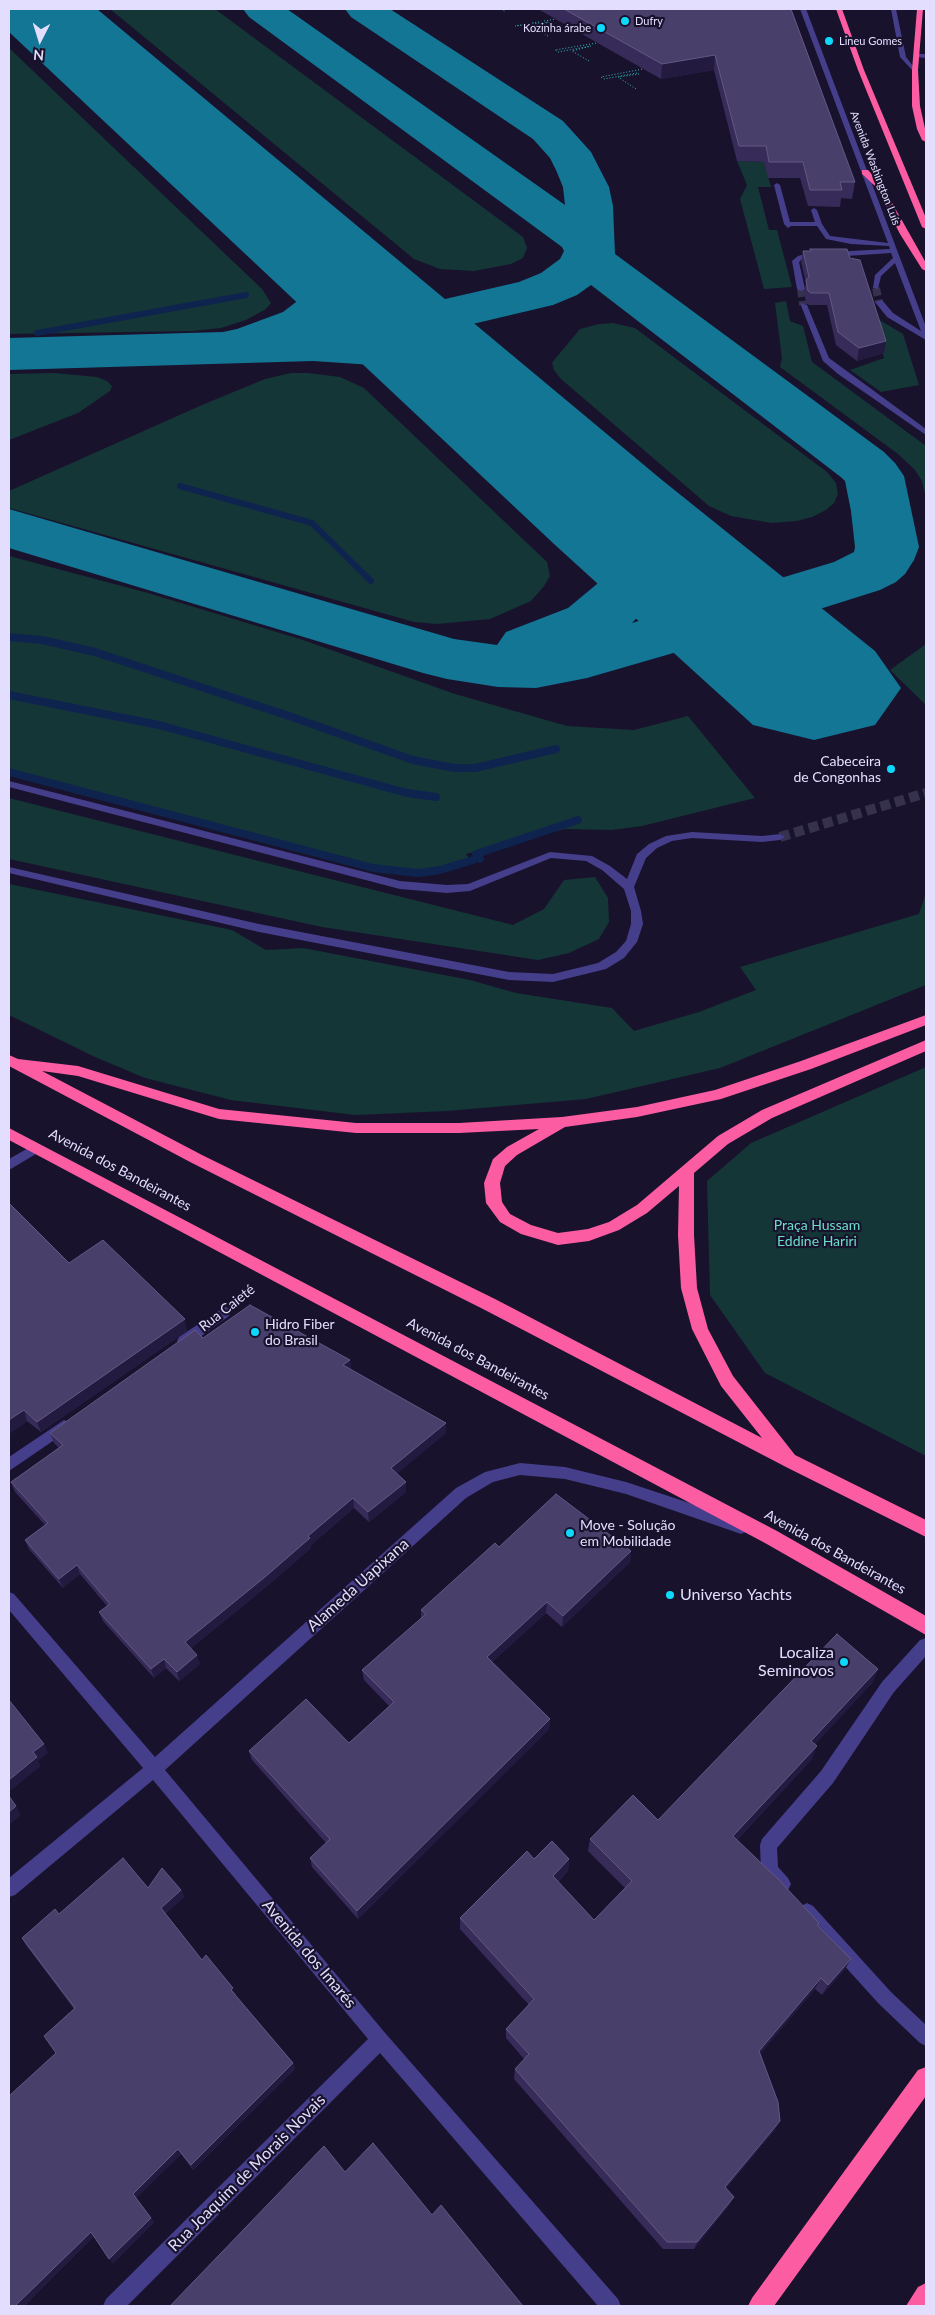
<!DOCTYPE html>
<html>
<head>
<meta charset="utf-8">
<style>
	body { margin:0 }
	#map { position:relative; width:935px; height:2315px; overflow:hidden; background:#18122d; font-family:Lato,sans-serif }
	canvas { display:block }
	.frame { position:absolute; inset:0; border:10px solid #e3defe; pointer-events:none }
	.north { position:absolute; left:15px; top:15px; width:50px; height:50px; -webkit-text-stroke:4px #18122d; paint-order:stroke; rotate:185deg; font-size:14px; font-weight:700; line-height:20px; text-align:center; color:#e3defe }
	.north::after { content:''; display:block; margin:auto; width:18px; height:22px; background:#e3defe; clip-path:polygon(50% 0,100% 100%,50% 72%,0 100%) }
</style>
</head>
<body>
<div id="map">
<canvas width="935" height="2315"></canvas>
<div class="frame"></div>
<div class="north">N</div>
</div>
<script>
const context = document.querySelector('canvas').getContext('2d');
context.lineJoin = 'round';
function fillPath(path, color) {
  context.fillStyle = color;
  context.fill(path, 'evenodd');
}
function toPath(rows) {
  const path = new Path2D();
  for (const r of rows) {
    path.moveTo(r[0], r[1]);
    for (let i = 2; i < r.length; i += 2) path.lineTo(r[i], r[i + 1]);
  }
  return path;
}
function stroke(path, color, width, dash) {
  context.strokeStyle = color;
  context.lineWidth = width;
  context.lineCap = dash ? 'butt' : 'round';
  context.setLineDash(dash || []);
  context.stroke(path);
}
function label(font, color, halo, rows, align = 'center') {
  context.font = font + ' Lato,sans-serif';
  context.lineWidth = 4.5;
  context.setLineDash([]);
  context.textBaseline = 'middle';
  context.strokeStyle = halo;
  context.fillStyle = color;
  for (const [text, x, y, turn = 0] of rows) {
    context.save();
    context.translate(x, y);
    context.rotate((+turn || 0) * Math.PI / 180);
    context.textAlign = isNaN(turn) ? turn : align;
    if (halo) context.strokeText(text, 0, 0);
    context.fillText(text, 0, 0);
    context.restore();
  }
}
fillPath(toPath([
	[110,9,215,9,523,237,527,248,523,258,511,264,474,271,440,269,414,259],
	[9,48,262,289,271,303,266,309,246,320,221,328,193,331,9,334],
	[737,161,764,162,771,187,758,187,769,230,777,230,792,287,764,289,740,199,747,185],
	[786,301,790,321,803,326,812,362,926,446,926,498,922,481,915,470,898,454,780,367,782,358,775,303],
	[873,316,903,334,919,385,881,392,850,370,884,358],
	[613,323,635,328,827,472,836,483,838,494,834,503,826,510,812,517,797,521,772,523,731,516,709,506,561,379,554,370,552,363,555,359,580,329,599,324],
	[54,373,97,377,107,381,112,386,110,391,78,413,9,440,9,374],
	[291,373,308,373,340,377,364,388,547,562,550,576,544,586,531,601,490,619,437,624,414,622,9,508,9,491,202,405,265,379],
	[9,556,148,593,303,640,455,694,567,726,634,730,688,716,755,798,642,826,612,830,565,829,543,834,466,854,470,859,439,869,419,872,374,867,9,771],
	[926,644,926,705,890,670],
	[9,798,513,925,544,909,564,880,595,877,608,898,609,922,599,939,569,953,538,960,322,927,9,859],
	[9,884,232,930,266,950,303,948,470,980,516,993,612,1008,634,1031,699,1012,756,990,740,967,919,914,926,893,926,985,720,1068,586,1099,447,1111,355,1115,231,1100,145,1078,95,1057,9,1015],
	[926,1067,926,1456,765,1373,710,1295,707,1181,751,1143]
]), '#153637');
stroke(toPath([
	[37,333,246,295],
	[180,486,312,523,371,581]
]), '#0e244f', 6);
stroke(toPath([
	[9,637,42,640,95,652,292,717,413,760,454,768,475,768,556,749],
	[9,695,159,725,407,793,436,797],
	[9,772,373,868,418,873,440,870,473,860],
	[480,859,476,854,578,820]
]), '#0e244f', 8);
fillPath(toPath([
	[243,9,287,9,565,205,563,187,556,170,550,158,533,139,351,17,345,9,390,9,563,121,591,152,609,187,613,206,615,254,884,452,895,463,904,476,919,547,914,560,905,574,896,582,880,590,753,630,587,678,536,688,498,687,447,679,423,673,9,548,9,509,454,639,497,645,506,632,568,608,597,584,601,573,601,555,577,512,586,499,608,494,630,499,665,555,665,573,660,590,650,604,632,623,834,562,854,552,855,547,851,511,845,481,842,478,591,285,577,295,553,305,405,340,450,354,469,363,487,376,495,388,487,400,467,405,447,400,431,387,412,378,373,365,313,361,9,370,9,338,223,332,237,329,283,312,300,299,306,267,313,256,331,252,349,256,356,267,352,298,332,325,519,282,541,273,560,259,564,251,562,247,249,17,243,9]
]), '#137694');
fillPath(toPath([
	[9,9,97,9,662,480,875,651,901,688,875,725,814,740,753,725,554,544,9,32,9,9]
]), '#137694');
stroke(toPath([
	[876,288,879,302],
	[801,289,803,305]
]), '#36314c', 8, [8, 4]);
stroke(toPath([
	[780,837,926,793]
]), '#36314c', 10, [10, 5]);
stroke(toPath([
	[501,9,506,12],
	[548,36,532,26,550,22,515,26,556,19],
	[589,61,572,51,591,46,558,52,555,50,597,43],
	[636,89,618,77,639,74,637,73,604,79,601,77,643,69]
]), '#33bdbb', 1, [1, 2]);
stroke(toPath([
	[241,1298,252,1289]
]), '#33bdbb', 3, [2.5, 4]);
fillPath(toPath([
	[800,9,806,9,900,258,926,327,926,340,887,317,875,302,882,300,893,313,921,331,895,263,881,276,878,289,873,288,875,275,893,258,891,253,802,259,799,262,805,289,801,291,797,289,792,261,798,256,809,253,890,249,889,246,851,244,826,239,817,226,791,226,788,228,784,224,774,185,777,183,780,185,790,222,815,222,811,210,814,208,817,210,822,224,830,236,888,243,800,9],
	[891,9,896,9,906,57,917,71,913,71,900,57,891,9],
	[918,54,926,54,926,58,916,57,918,54],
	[800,303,807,305,829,358,926,429,926,435,838,374,823,361,800,303],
	[9,781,400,881,447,885,468,884,550,852,592,856,610,866,627,879,637,854,649,844,666,836,692,832,762,836,780,834,785,837,780,840,762,842,692,838,672,841,657,848,646,858,634,887,641,911,643,924,637,942,624,958,606,969,553,982,509,980,259,932,9,873,9,867,259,924,509,972,553,974,598,963,616,952,626,941,631,924,631,911,624,889,602,870,586,861,551,858,470,891,447,893,400,889,9,787,9,781],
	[37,1143,43,1148,41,1151,9,1170,9,1159,37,1143],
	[224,1307,229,1308,231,1312,229,1316,189,1345,184,1347,179,1345,177,1341,179,1337,224,1307],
	[64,1420,69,1422,71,1426,69,1430,9,1471,9,1457,64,1420],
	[520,1463,565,1467,626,1482,741,1520,746,1522,748,1527,746,1532,741,1534,626,1494,565,1479,520,1475,493,1482,466,1498,165,1770,386,2034,618,2299,621,2306,598,2306,380,2053,127,2306,103,2306,106,2299,368,2039,153,1780,15,1895,9,1897,9,1878,143,1768,9,1610,9,1592,14,1594,155,1757,456,1488,485,1472,520,1463],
	[926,1638,926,1656,894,1692,833,1783,777,1848,778,1867,788,1878,791,1884,788,1890,782,1893,776,1890,764,1877,761,1871,760,1845,762,1839,821,1771,882,1682,920,1640,926,1638],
	[807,1903,813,1906,891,1992,926,2025,926,2046,920,2043,879,2004,801,1918,798,1912,801,1906,807,1903]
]), '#453e8a');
fillPath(toPath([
	[836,9,842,9,864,70,926,218,926,229,922,227,858,70,836,9],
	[917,9,923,9,918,70,920,106,926,133,926,142,922,140,917,129,912,106,912,70,917,9],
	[862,170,868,170,882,185,926,263,926,271,922,269,900,234,875,186,862,174,862,170],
	[926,1015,926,1025,811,1069,721,1099,637,1117,565,1127,517,1155,505,1166,500,1183,502,1202,510,1214,531,1225,558,1233,588,1229,609,1222,637,1205,718,1136,762,1110,926,1040,926,1051,772,1118,728,1144,694,1173,694,1235,697,1288,708,1329,733,1376,795,1455,926,1520,926,1537,786,1467,483,1309,192,1163,9,1066,9,1055,18,1059,78,1066,219,1109,356,1123,459,1123,562,1117,637,1107,715,1090,801,1061,926,1015],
	[42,1071,78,1076,219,1119,356,1133,459,1133,539,1129,507,1147,493,1159,484,1183,486,1203,500,1222,521,1234,558,1245,589,1241,619,1230,647,1213,679,1186,678,1235,681,1288,692,1329,721,1386,762,1438,495,1299,202,1155,42,1071],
	[9,1128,777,1531,926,1616,926,1635,765,1543,9,1140,9,1128],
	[926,2067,926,2096,774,2306,748,2306,752,2298,918,2070,926,2067],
	[926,2283,926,2306,906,2306,918,2287,926,2283]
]), '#fc5ca2');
fillPath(toPath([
	[538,9,791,9,855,182,852,199,841,198,840,207,808,206,800,178,768,178,764,162,737,161,714,70,661,79],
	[810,249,850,258,886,341,884,353,857,361,836,345,827,305,809,305,806,303,804,291,806,283,801,262,803,251,810,251],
	[69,1263,187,1331,41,1432,27,1421,9,1434],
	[203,1338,350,1360,351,1370,446,1423,446,1433,397,1473,406,1492,369,1522,354,1508,311,1545,311,1548,266,1587,191,1648,200,1664,179,1681,166,1668,154,1678,103,1621,99,1612,107,1606,80,1574,63,1588,29,1549,25,1540,45,1525,15,1492,11,1482,59,1448,54,1443,50,1433],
	[499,1547,631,1551,630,1562,562,1627,546,1613,492,1662,550,1719,549,1729,358,1919,312,1867,310,1858,326,1843,252,1760,249,1751,349,1743,389,1706,364,1680,362,1670,421,1618,421,1610],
	[878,1669,872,1683,815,1744,812,1759,737,1840,818,1925,851,1959,845,1969,822,1995,815,1989,760,2054,775,2130,726,2188,730,2204,694,2249,663,2249,514,2079,515,2069,524,2059,506,2038,506,2029,529,2005,460,1929,460,1918,534,1859,569,1859,568,1871,558,1882,594,1920,625,1888,588,1851,590,1839,658,1820],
	[148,1888,181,1890,184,1897,165,1914,202,1960,236,1994,235,1995,293,2063,295,2069,193,2170,181,2154,136,2198,154,2222,113,2263,94,2236,24,2306,9,2306,56,2053,74,2009,26,1945,22,1938,59,1914]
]), '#372c59');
fillPath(toPath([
	[715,55,714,70,661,79,662,64],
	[886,341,884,353,857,361,859,348],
	[185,1319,187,1331,41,1432,37,1422],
	[350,1360,351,1370,343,1365],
	[24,1410,27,1421,9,1434,9,1420],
	[446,1423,446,1433,392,1478,391,1468],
	[406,1482,406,1492,369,1522,368,1512],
	[353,1498,354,1508,311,1545,311,1548,266,1587,187,1651,185,1642],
	[631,1551,630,1562,562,1627,563,1616],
	[77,1565,80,1574,63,1588,59,1579],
	[547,1602,546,1613,487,1667,487,1657],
	[197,1655,200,1664,179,1681,177,1672],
	[164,1659,166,1668,154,1678,151,1669],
	[878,1669,872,1683,806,1754,811,1741],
	[550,1719,549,1729,358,1919,357,1911],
	[44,1744,48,1753,38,1761,41,1766,9,1792,9,1780,33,1752],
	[817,1746,812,1759,729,1848,733,1836],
	[16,1806,21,1815,9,1825,9,1812],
	[569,1859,568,1871,551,1888,553,1876],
	[181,1890,184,1897,164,1915,161,1908],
	[851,1959,845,1969,822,1995,828,1985],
	[821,1978,815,1989,755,2060,759,2051],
	[293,2063,295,2069,193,2170,191,2165],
	[780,2121,775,2130,721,2195,725,2187],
	[178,2149,181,2154,136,2198,133,2194],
	[734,2197,730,2204,694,2249,697,2242],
	[151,2218,154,2222,113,2263,109,2259],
	[91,2232,94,2236,24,2306,15,2306]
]), '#231a40');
const building = toPath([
	[564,9,791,9,855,182,840,182,842,190,810,190,803,162,769,162,766,146,739,146,715,55,662,64,564,9],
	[810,249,847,249,850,258,860,260,886,341,859,348,838,332,829,293,811,293,808,291,806,280,809,277,803,251,811,251,810,249],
	[9,1204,10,1204,69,1263,103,1240,185,1319,37,1422,24,1410,9,1420,9,1204],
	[250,1305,350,1360,343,1365,446,1423,391,1468,406,1482,368,1512,353,1498,308,1536,310,1538,265,1577,185,1642,197,1655,177,1672,164,1659,151,1669,99,1612,110,1604,77,1565,59,1579,25,1540,48,1523,11,1482,63,1445,50,1433,195,1330,203,1338,250,1305],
	[556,1494,631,1551,563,1616,547,1602,487,1657,550,1719,357,1911,310,1858,330,1839,249,1751,306,1699,349,1743,394,1702,362,1670,426,1614,421,1610,495,1543,499,1547,556,1494],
	[837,1634,878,1669,811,1741,817,1746,733,1836,779,1880,819,1923,817,1925,851,1959,828,1985,821,1978,759,2051,778,2102,780,2121,725,2187,734,2197,697,2242,667,2242,515,2069,529,2054,506,2029,534,1999,460,1918,527,1851,534,1859,552,1841,569,1859,553,1876,594,1920,632,1881,590,1839,633,1795,658,1820,837,1634],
	[9,1700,44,1744,33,1752,37,1757,9,1780,9,1700],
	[9,1796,16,1806,9,1812,9,1796],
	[123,1858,148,1888,162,1868,181,1890,161,1908,202,1960,206,1955,233,1988,231,1990,293,2063,191,2165,178,2149,133,2194,151,2218,109,2259,91,2232,15,2306,9,2306,9,2096,56,2053,44,2036,75,2008,22,1938,55,1909,59,1914,123,1858],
	[373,2143,432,2215,441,2205,523,2306,170,2306,324,2146,345,2172,373,2143]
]);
fillPath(building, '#493f6b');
stroke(building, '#625882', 1);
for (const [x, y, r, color] of [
	[625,21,5,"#0ed9fb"],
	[601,28,5,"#0ed9fb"],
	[829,41,5,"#0ed9fb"],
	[891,769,5,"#0ed9fb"],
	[255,1332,5,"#0ed9fb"],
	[570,1533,5,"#0ed9fb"],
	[670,1595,5,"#0ed9fb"],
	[844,1662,5,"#0ed9fb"]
]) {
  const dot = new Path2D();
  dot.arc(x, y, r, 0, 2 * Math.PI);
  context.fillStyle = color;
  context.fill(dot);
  stroke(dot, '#18122d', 2);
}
label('11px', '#e3defe', '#18122d', [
	["Dufry",635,21],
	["Kozinha árabe",591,28,"right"],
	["Lineu Gomes",839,41]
], 'left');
label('11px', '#e3defe', '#18122d', [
	["Avenida Washington Luís",875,168,69]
]);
label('14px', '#e3defe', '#18122d', [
	["Cabeceira",881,761,"right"],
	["de Congonhas",881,777,"right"],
	["Hidro Fiber",265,1324],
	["do Brasil",265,1340],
	["Move - Solução",580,1525],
	["em Mobilidade",580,1541]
], 'left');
label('14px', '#e3defe', '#18122d', [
	["Avenida dos Bandeirantes",120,1170,28],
	["Rua Caieté",227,1308,-38],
	["Avenida dos Bandeirantes",478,1359,28],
	["Avenida dos Bandeirantes",835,1552,29]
]);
label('14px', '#69dfc7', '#18122d', [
	["Praça Hussam",817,1225],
	["Eddine Hariri",817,1241]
]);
label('16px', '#e3defe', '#18122d', [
	["Alameda Uapixana",358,1585,-42],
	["Avenida dos Imarés",309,1954,50],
	["Rua Joaquim de Morais Novais",247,2173,-45]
]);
label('16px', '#e3defe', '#18122d', [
	["Universo Yachts",680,1595],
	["Localiza",834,1653,"right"],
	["Seminovos",834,1671,"right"]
], 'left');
</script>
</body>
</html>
